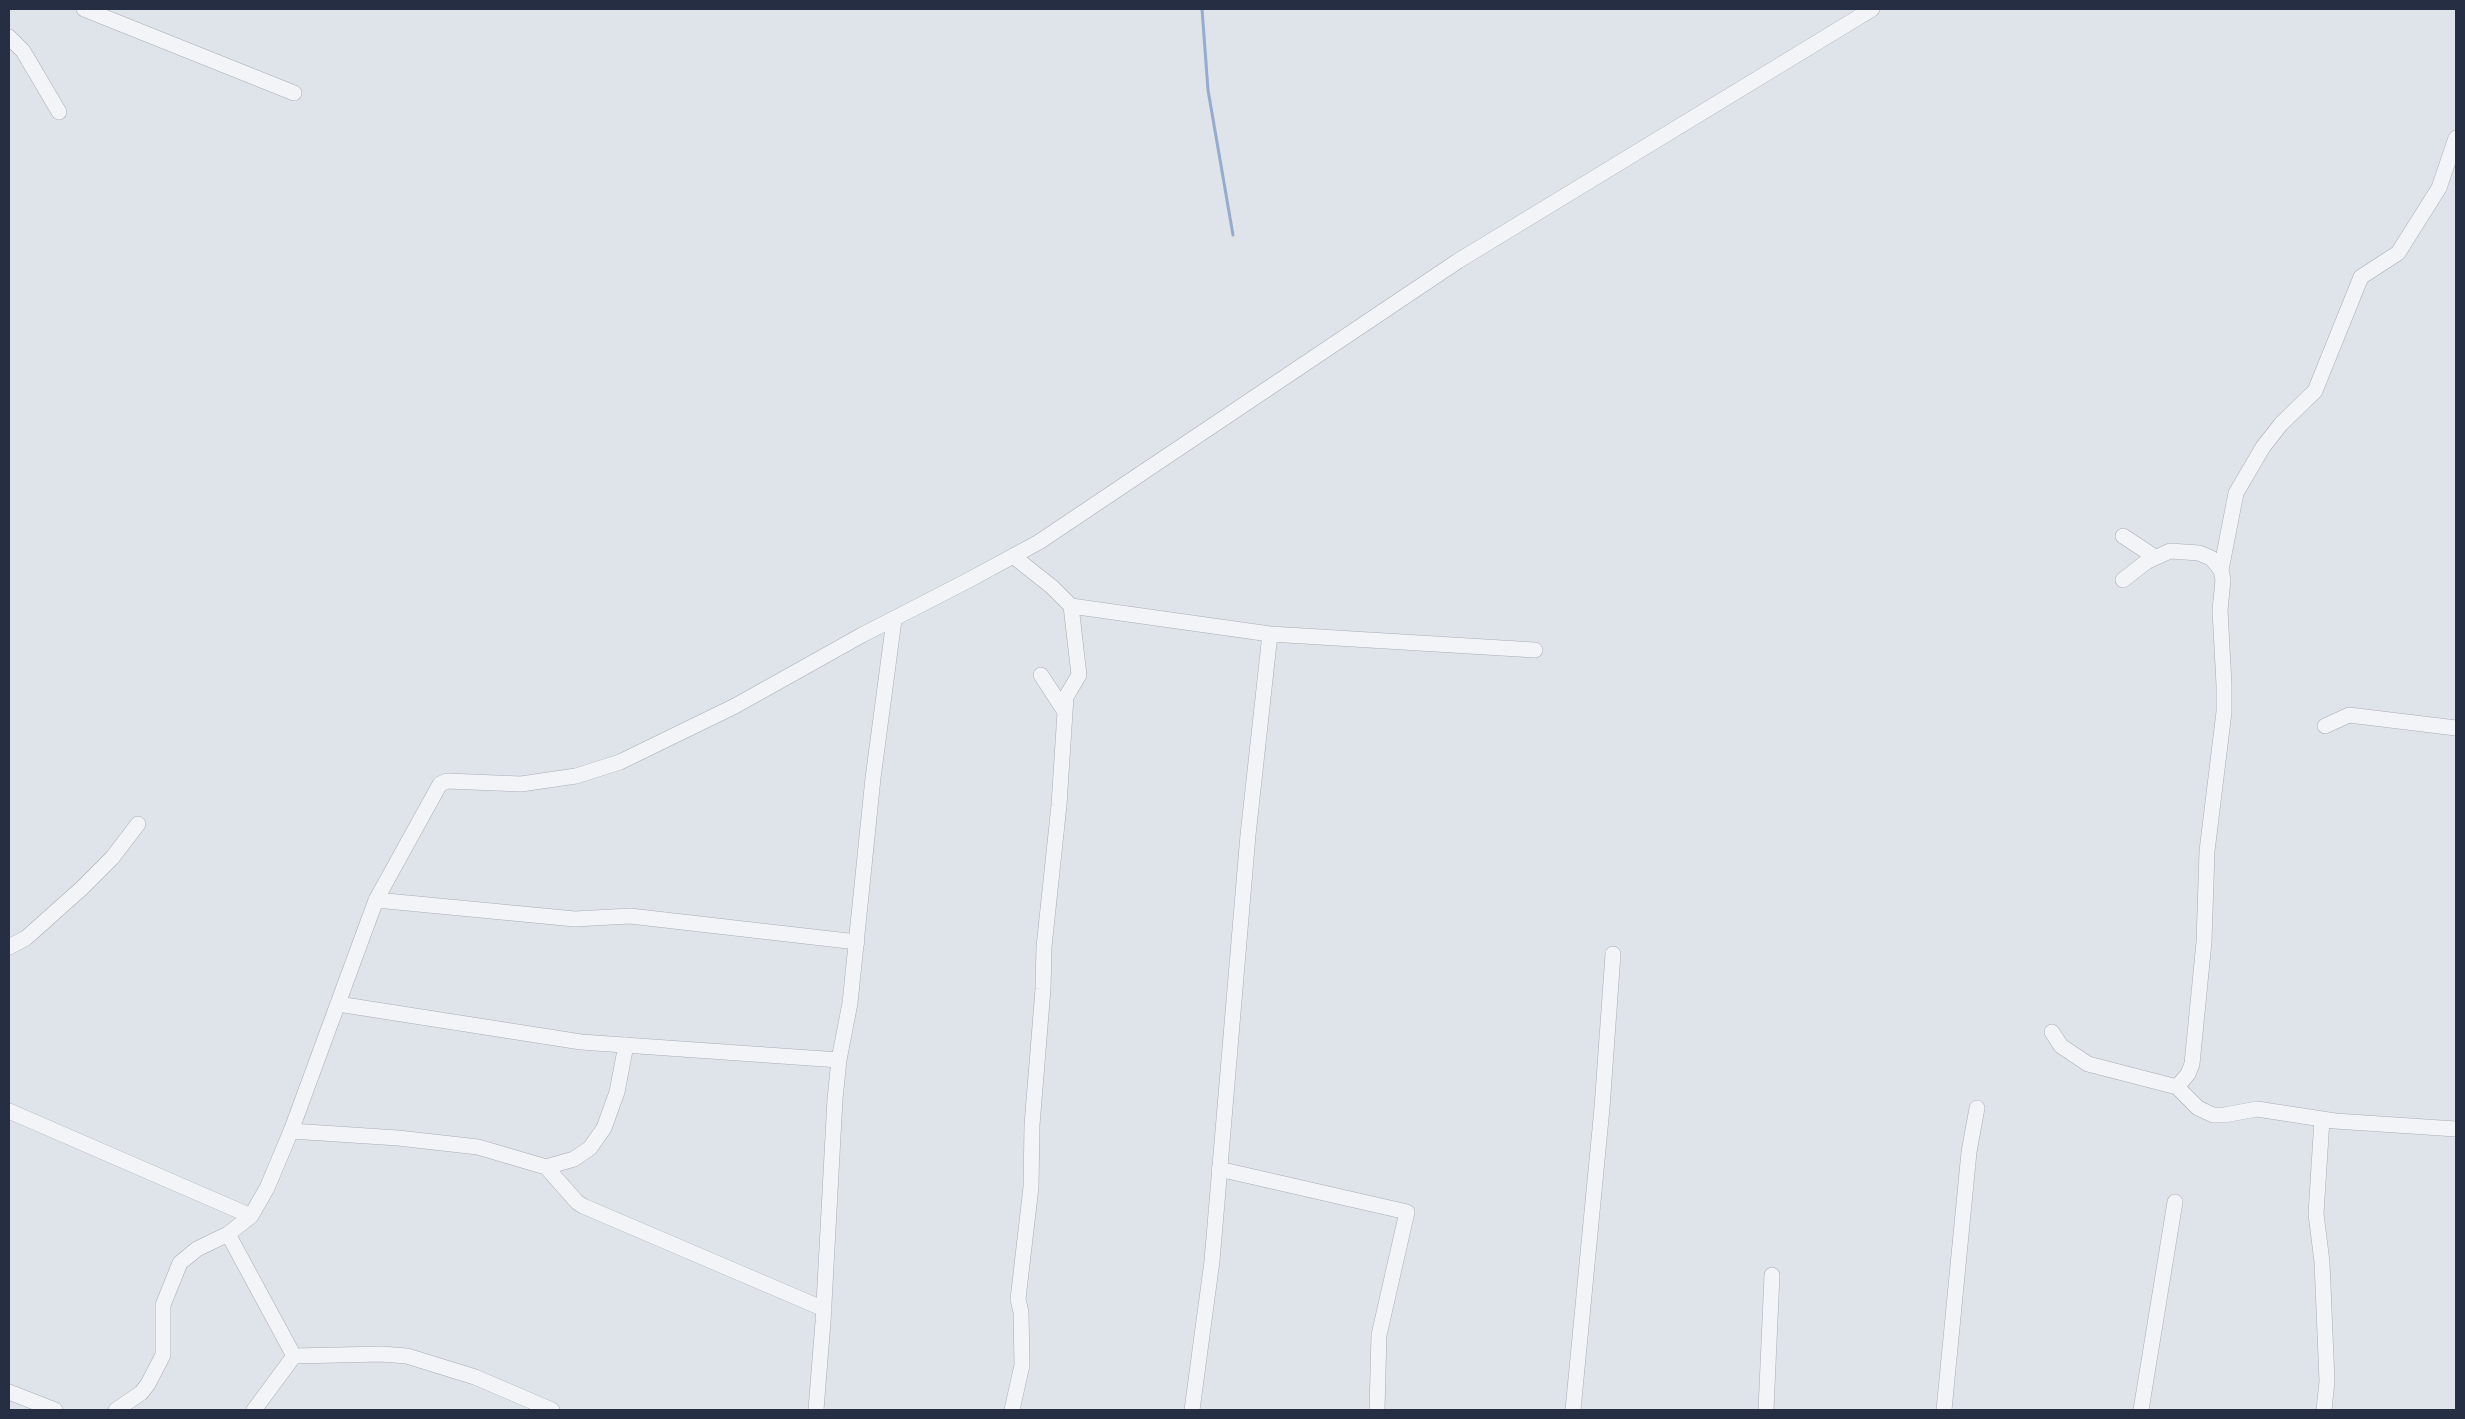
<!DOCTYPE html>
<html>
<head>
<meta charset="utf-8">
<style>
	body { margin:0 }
	#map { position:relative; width:2465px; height:1419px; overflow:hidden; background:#dfe3ea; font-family:Figtree,sans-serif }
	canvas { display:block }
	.frame { position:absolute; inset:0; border:10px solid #262e43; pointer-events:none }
</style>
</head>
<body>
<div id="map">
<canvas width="2465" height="1419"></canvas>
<div class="frame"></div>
</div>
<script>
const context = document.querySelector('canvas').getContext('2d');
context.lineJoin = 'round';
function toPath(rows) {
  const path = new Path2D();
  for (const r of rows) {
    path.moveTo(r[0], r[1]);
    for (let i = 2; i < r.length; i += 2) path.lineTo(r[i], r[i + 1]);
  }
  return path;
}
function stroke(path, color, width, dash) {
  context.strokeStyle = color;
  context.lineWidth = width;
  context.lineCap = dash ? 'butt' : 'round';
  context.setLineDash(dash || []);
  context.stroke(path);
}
stroke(toPath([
	[1202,9,1208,90,1233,235]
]), '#96acce', 3);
const minor = toPath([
	[84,9,294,93],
	[9,37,23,51,59,112],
	[2123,536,2155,557],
	[1013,556,1052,587,1071,606,1270,634,1535,650],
	[2221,570,2236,493,2263,447,2281,424,2315,391,2361,277,2398,253,2439,188,2456,138],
	[2123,580,2146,562,2170,551,2199,553,2211,558,2221,570,2223,580,2220,610,2224,685,2224,712,2207,851,2204,942,2192,1064,2188,1074,2177,1087],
	[1065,712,1066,697,1079,675,1071,606],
	[2325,726,2349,715,2456,728],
	[376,900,575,919,630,916,857,942],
	[9,947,26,938,82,888,112,858,138,824],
	[338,1004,581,1042,839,1060],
	[2052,1032,2061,1046,2088,1064,2177,1087,2198,1108,2213,1115,2224,1115,2257,1109,2335,1121,2456,1129],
	[9,1111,251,1216],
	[2322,1119,2316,1214,2322,1262,2327,1381,2324,1410],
	[291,1131,398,1138,478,1147,546,1167,577,1202,583,1206,824,1309],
	[546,1167,574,1159,590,1148,604,1128,617,1092,626,1045],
	[1219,1169,1407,1212,1379,1335,1377,1410],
	[294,1356,381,1354,407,1356,475,1377,552,1410],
	[9,1392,55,1410],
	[116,1410,141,1393,148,1384,163,1355,163,1305,180,1263,197,1249,228,1234],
	[254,1410,294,1356,228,1234,251,1216,267,1188,291,1131,376,900,440,784,447,781,521,784,576,776,620,762,735,706,862,635,967,581,1039,542,1458,261,1872,9],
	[816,1410,823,1322,835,1099,839,1060,850,1003,873,778,894,620],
	[1012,1410,1022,1365,1021,1312,1018,1299,1031,1187,1032,1125,1043,989,1044,947,1059,805,1065,712,1041,675],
	[1192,1410,1212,1261,1248,835,1270,634],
	[1573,1410,1602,1108,1613,954],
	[1766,1410,1772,1275],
	[1944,1410,1969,1152,1977,1108],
	[2141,1410,2175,1202]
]);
stroke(minor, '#a8adb8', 16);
stroke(minor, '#f2f4f8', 15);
</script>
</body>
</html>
